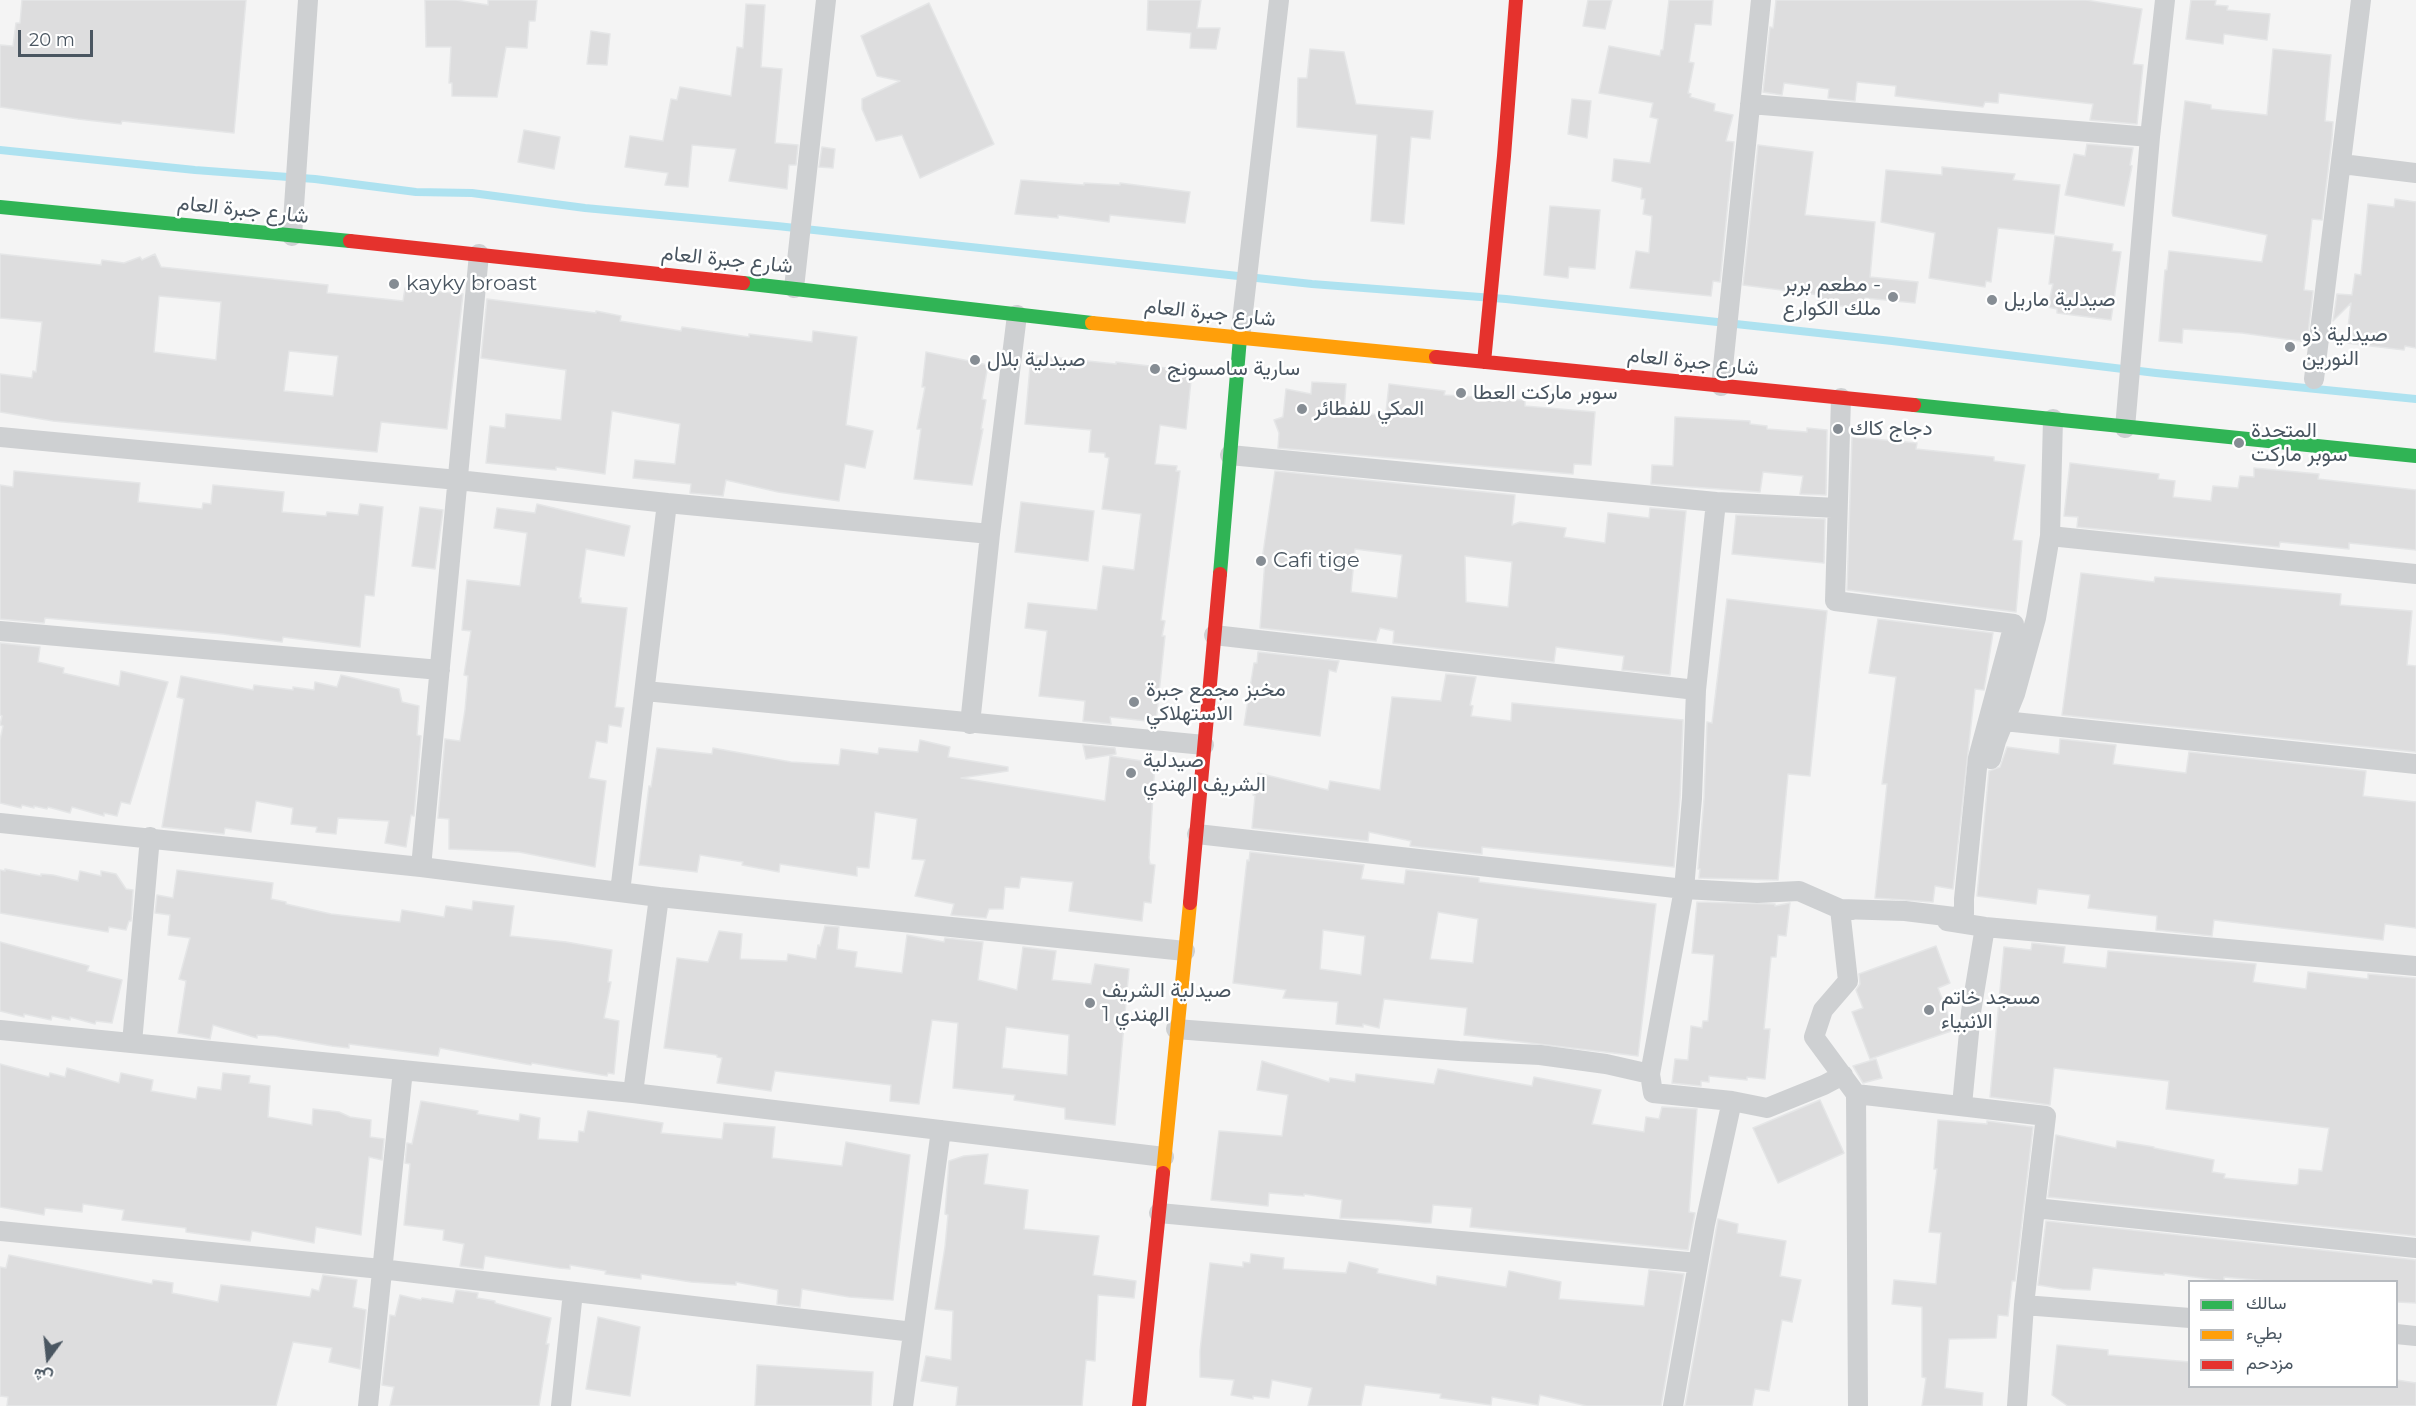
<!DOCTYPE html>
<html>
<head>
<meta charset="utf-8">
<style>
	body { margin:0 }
	#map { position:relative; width:2416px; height:1406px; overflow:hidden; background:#f4f4f4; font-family:Montserrat,Vazirmatn,sans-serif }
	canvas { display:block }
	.legend { position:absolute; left:2188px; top:1280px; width:210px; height:108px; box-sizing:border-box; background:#fff; border:2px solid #b7bbc0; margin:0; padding:8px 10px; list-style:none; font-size:18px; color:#4a5661 }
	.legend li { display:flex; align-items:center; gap:12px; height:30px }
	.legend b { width:30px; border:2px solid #b7bbc0 }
	.north { position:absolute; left:18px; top:1328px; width:60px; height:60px; -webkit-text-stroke:4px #fff; paint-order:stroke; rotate:195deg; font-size:16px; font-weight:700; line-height:24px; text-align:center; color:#4a5661 }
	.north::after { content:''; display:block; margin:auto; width:21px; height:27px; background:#4a5661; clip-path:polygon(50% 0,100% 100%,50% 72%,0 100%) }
	.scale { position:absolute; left:18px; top:30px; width:75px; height:27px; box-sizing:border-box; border:3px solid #4a5661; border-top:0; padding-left:8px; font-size:18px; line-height:21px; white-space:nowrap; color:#4a5661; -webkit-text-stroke:4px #fff; paint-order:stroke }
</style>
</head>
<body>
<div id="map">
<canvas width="2416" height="1406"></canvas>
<ul class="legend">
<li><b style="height:8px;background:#30b455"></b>سالك</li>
<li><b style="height:8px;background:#ff9f0a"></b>بطيء</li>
<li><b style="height:8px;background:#e5322d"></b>مزدحم</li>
</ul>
<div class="north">ش</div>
<div class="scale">20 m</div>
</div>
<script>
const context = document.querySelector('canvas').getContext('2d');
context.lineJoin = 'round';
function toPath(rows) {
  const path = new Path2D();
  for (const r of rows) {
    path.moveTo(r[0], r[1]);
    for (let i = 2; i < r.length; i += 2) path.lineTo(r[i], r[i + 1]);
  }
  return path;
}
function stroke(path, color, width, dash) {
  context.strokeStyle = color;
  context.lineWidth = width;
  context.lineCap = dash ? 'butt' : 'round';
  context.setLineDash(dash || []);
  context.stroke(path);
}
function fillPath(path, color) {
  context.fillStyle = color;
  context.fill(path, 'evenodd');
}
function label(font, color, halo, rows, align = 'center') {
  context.font = font + ' Montserrat,Vazirmatn,sans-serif';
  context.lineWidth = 5;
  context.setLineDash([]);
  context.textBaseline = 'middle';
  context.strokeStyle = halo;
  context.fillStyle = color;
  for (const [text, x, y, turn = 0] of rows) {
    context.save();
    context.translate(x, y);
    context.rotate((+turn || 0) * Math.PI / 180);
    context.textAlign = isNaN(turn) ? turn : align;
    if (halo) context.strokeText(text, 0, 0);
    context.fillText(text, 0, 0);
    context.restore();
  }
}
stroke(toPath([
	[0,150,195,170,315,179,416,192,472,193,585,208,777,226,1312,284,1506,299,1892,341,2156,373,2416,399]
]), '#aee2f0', 8);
const building = toPath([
	[22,0,246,0,234,133,122,121,121,124,78,119,0,107,0,45,13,46,16,23,20,23,22,0],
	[425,0,456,0,488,5,488,0,537,0,535,21,529,21,527,48,506,47,497,97,452,96,452,83,449,83,451,47,426,47,425,0],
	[1148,0,1201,0,1197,28,1220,28,1216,49,1190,48,1191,33,1147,30,1148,0],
	[1588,0,1612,0,1605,29,1583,26,1588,0],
	[1669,0,1713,0,1711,25,1695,24,1689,62,1694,63,1688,93,1691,94,1690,97,1715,104,1714,111,1733,115,1726,141,1734,142,1720,282,1713,281,1711,296,1630,288,1636,251,1649,253,1652,216,1643,214,1645,199,1641,199,1642,188,1612,181,1614,159,1650,163,1658,119,1650,117,1653,103,1599,93,1609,46,1660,56,1661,50,1663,50,1669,0],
	[1776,0,2086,0,2142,9,2133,64,2143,65,2137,124,2090,120,2093,104,1999,93,1998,103,1985,102,1983,107,1895,96,1896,86,1857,82,1855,101,1828,98,1829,89,1784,83,1782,95,1763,92,1770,27,1773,28,1776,0],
	[2191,0,2216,0,2215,5,2228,6,2227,10,2270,14,2267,40,2224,34,2223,44,2186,39,2191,0],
	[929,3,994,144,920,178,902,135,876,141,862,109,862,99,900,81,877,76,861,36,929,3],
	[746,4,765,5,761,67,782,69,775,143,798,145,796,165,789,165,787,189,729,181,736,149,692,145,688,187,665,185,668,173,625,167,630,136,663,141,671,99,677,100,680,87,731,96,737,47,743,48,746,4],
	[591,31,610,34,607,65,587,64,591,31],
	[1310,49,1344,52,1356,104,1433,111,1430,139,1411,137,1404,224,1371,221,1377,135,1297,127,1298,78,1307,78,1310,49],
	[2273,49,2331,55,2325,121,2333,122,2332,138,2322,220,2312,219,2304,290,2313,291,2307,342,2242,333,2183,329,2182,343,2159,341,2165,270,2167,270,2169,251,2262,262,2267,235,2173,216,2172,212,2185,101,2211,105,2211,109,2267,115,2273,49],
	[1572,99,1591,101,1587,138,1568,134,1572,99],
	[524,130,560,137,554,169,518,162,524,130],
	[2087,144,2133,148,2130,165,2132,166,2124,206,2065,195,2074,154,2085,156,2087,144],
	[1758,145,1813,152,1805,215,1875,222,1870,277,1918,282,1915,303,1865,298,1864,308,1818,304,1819,295,1743,285,1758,145],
	[822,147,835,149,833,168,819,167,822,147],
	[1942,167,2015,174,2013,180,2060,185,2054,234,1998,228,1991,282,1986,281,1985,287,1929,278,1935,233,1881,222,1886,170,1942,175,1942,167],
	[1021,180,1084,185,1084,183,1120,185,1120,183,1190,192,1185,223,1110,215,1109,222,1058,215,1058,218,1015,214,1021,180],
	[2395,199,2416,202,2416,348,2405,346,2404,350,2346,343,2351,303,2333,321,2337,294,2352,295,2355,274,2361,275,2368,204,2394,207,2395,199],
	[1550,206,1600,210,1595,269,1569,267,1568,278,1544,275,1550,206],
	[2055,236,2113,244,2112,251,2121,252,2111,320,2057,313,2057,309,2048,307,2053,284,2049,284,2055,236],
	[0,254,101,265,102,260,124,263,140,257,142,260,155,254,161,267,328,285,327,293,403,301,405,288,463,294,447,429,381,422,377,452,53,421,0,412,0,374,32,378,33,371,36,372,42,322,0,318,0,254],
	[159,296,221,302,216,360,154,352,159,296],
	[289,351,338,356,333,396,284,391,289,351],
	[487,299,596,313,596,311,621,316,620,321,681,331,682,327,749,337,749,334,812,342,813,331,857,337,846,425,873,431,865,468,845,464,839,501,778,492,726,480,723,496,690,493,691,484,633,478,635,460,675,464,680,424,612,411,605,474,556,467,556,470,486,463,490,426,505,428,506,414,561,420,566,370,481,358,487,299],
	[926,352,988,365,982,399,986,400,981,429,983,429,972,485,914,479,921,429,917,429,925,387,922,387,926,352],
	[1031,355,1116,364,1116,362,1192,371,1186,429,1160,425,1155,464,1177,466,1176,471,1180,471,1161,620,1165,621,1162,636,1165,636,1156,722,1110,717,1111,724,1083,721,1085,701,1039,696,1047,631,1025,628,1028,603,1097,610,1103,566,1134,570,1141,514,1102,509,1109,458,1105,457,1105,453,1089,452,1091,430,1025,424,1031,355],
	[1312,382,1346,384,1344,412,1383,415,1383,412,1386,412,1389,384,1445,391,1444,395,1525,400,1525,406,1595,412,1591,465,1574,464,1573,474,1278,448,1279,433,1274,420,1283,417,1286,389,1311,394,1312,382],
	[1675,417,1750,421,1750,424,1767,426,1767,429,1807,432,1807,428,1827,430,1826,495,1800,494,1803,476,1763,472,1760,492,1651,484,1652,465,1673,466,1675,417],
	[1852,437,1917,443,1916,449,1994,457,1994,461,2025,465,2013,540,2022,541,2016,612,1847,590,1852,437],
	[2070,463,2159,474,2158,479,2175,481,2173,497,2211,501,2213,486,2238,488,2240,476,2254,477,2254,468,2319,474,2318,479,2416,490,2416,550,2349,543,2349,549,2280,542,2279,547,2077,527,2078,517,2064,516,2070,463],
	[14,471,140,483,138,502,202,509,203,503,211,504,213,485,284,492,282,512,326,516,327,512,358,515,360,504,383,507,374,596,365,595,360,647,283,637,282,642,223,634,45,618,44,623,0,619,0,485,13,487,14,471],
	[1275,471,1515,495,1512,525,1520,522,1566,528,1564,537,1605,543,1608,513,1649,518,1650,508,1686,511,1670,675,1622,670,1624,656,1556,647,1554,662,1393,643,1394,631,1380,628,1376,641,1260,628,1265,560,1262,560,1275,471],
	[1355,549,1402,555,1397,598,1351,592,1355,549],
	[1465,556,1512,562,1508,607,1466,602,1465,556],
	[1021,502,1094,511,1088,561,1015,552,1021,502],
	[537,504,630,526,624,556,586,549,579,598,581,598,581,603,627,608,615,707,624,708,621,727,609,725,607,743,596,741,589,778,606,781,595,867,519,852,449,849,449,819,438,818,445,739,460,741,465,710,468,676,464,675,471,631,462,630,467,580,520,586,527,533,494,528,497,508,535,513,537,504],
	[420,507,443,510,435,569,412,566,420,507],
	[1736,515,1825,519,1824,563,1732,554,1736,515],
	[2081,573,2154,582,2155,577,2341,594,2340,605,2412,611,2407,665,2416,666,2416,752,2062,715,2081,573],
	[1727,599,1827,611,1810,776,1788,774,1778,880,1699,878,1700,869,1698,869,1704,799,1707,722,1712,723,1727,599],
	[1878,619,1993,633,1984,690,1975,689,1953,889,1935,886,1933,902,1875,898,1887,784,1882,784,1896,677,1869,673,1878,619],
	[0,643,40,647,38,662,64,668,63,673,119,686,121,671,168,682,130,804,121,802,117,816,104,813,104,816,72,807,70,813,48,807,47,809,34,806,34,808,22,805,21,808,0,803,0,740,3,726,0,725,2,716,0,715,0,643],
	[1258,652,1339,661,1336,672,1329,670,1320,736,1244,725,1254,663,1257,663,1258,652],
	[1446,674,1476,677,1470,705,1473,706,1471,716,1511,721,1512,703,1683,720,1680,797,1674,867,1482,847,1482,854,1410,846,1411,841,1369,832,1368,841,1252,828,1255,796,1253,795,1258,773,1328,790,1330,781,1380,790,1392,697,1441,701,1446,674],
	[341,675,399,689,402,702,419,706,417,735,421,736,414,816,411,815,406,847,385,843,389,821,338,818,336,834,316,832,317,827,291,824,293,808,256,801,251,832,225,828,224,834,162,827,184,699,177,697,181,676,253,690,254,685,293,690,293,687,314,690,315,682,337,687,341,675],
	[2060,739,2116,745,2113,764,2186,773,2189,752,2366,771,2363,796,2416,802,2416,928,2385,924,2383,940,2214,920,2212,936,2156,930,2157,916,2088,908,2090,895,2038,889,2036,904,1977,896,1989,771,2000,767,2007,747,2059,754,2060,739],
	[920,740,950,747,948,757,1008,767,1008,771,961,778,1105,801,1110,756,1155,763,1149,858,1150,864,1155,865,1151,903,1144,902,1142,921,1069,911,1073,882,1021,877,1019,888,1005,887,1003,909,989,909,986,918,951,915,954,904,915,896,925,860,912,859,917,819,875,812,869,868,857,867,857,876,780,864,779,872,742,865,743,862,700,855,697,872,639,865,649,786,651,787,657,748,712,754,713,748,791,762,839,765,841,749,878,754,879,748,918,752,920,740],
	[1083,745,1115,748,1116,754,1086,759,1083,745],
	[1250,852,1364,865,1361,879,1404,884,1406,870,1479,878,1479,882,1656,904,1638,1056,1464,1035,1467,1008,1384,999,1379,1028,1363,1024,1363,1027,1336,1024,1338,1002,1283,998,1286,990,1233,983,1247,860,1249,861,1250,852],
	[1438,912,1478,919,1473,963,1430,959,1438,912],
	[1323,930,1365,936,1361,975,1320,969,1323,930],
	[5,869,41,876,41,874,53,875,78,881,80,871,101,876,101,871,116,874,126,889,133,890,131,921,129,921,126,930,109,927,108,932,0,913,0,870,5,871,5,869],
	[177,870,273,883,271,899,286,902,286,904,331,914,400,922,402,910,444,917,446,906,472,910,473,901,514,906,510,936,566,942,612,950,608,982,611,982,604,1018,619,1021,614,1074,608,1073,607,1076,532,1063,531,1065,440,1048,438,1056,349,1044,349,1048,332,1046,275,1036,257,1035,257,1038,213,1025,210,1039,178,1033,186,981,179,979,190,938,168,935,170,915,155,913,157,895,173,898,177,870],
	[1697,902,1775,904,1775,906,1790,903,1786,936,1778,935,1776,957,1771,957,1764,1029,1770,1029,1765,1079,1747,1077,1747,1080,1709,1076,1709,1082,1701,1081,1701,1086,1672,1083,1675,1059,1688,1060,1691,1026,1702,1028,1703,1021,1708,1021,1714,955,1692,953,1697,902],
	[825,926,839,927,837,949,857,952,855,967,902,973,907,935,944,942,945,938,983,942,978,980,1017,990,1023,947,1056,951,1052,980,1091,984,1095,964,1129,969,1115,1125,1065,1119,1065,1108,1014,1100,1015,1095,953,1088,958,1023,932,1020,919,1104,890,1101,891,1085,775,1071,771,1091,717,1083,722,1058,717,1057,717,1055,664,1048,677,958,708,962,719,931,742,934,740,959,787,961,788,954,816,959,818,945,820,946,825,926],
	[1006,1027,1069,1035,1067,1075,1002,1068,1006,1027],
	[0,942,89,966,87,971,122,980,112,1023,96,1021,95,1024,70,1017,70,1020,52,1016,51,1020,24,1014,24,1017,0,1011,0,942],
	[2032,943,2065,947,2063,963,2106,968,2108,951,2256,964,2253,982,2306,989,2308,972,2368,979,2368,974,2416,978,2416,1236,2048,1197,2056,1135,2116,1148,2117,1141,2154,1147,2154,1148,2214,1160,2212,1172,2225,1174,2224,1178,2295,1185,2298,1184,2299,1169,2322,1171,2329,1128,2166,1109,2169,1081,2054,1068,2050,1105,1990,1097,2004,947,2031,950,2032,943],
	[1936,946,1950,983,1938,988,1954,1030,1870,1059,1852,1012,1863,1008,1856,990,1860,984,1859,974,1936,946],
	[1876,1059,1882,1078,1863,1083,1853,1066,1876,1059],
	[1262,1061,1329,1082,1330,1078,1355,1082,1356,1074,1434,1084,1438,1069,1532,1086,1534,1077,1601,1090,1592,1124,1644,1132,1646,1117,1659,1119,1662,1107,1697,1109,1689,1212,1695,1213,1688,1250,1470,1227,1472,1208,1433,1205,1431,1223,1425,1223,1398,1220,1340,1218,1342,1200,1304,1194,1304,1196,1269,1193,1268,1206,1211,1200,1219,1131,1282,1136,1288,1095,1257,1090,1262,1061],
	[0,1064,49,1077,50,1073,65,1077,67,1068,119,1083,121,1073,153,1080,151,1091,196,1099,198,1087,221,1090,223,1073,250,1076,249,1083,270,1086,268,1117,312,1125,313,1109,339,1112,350,1117,371,1120,370,1137,384,1139,382,1160,369,1157,361,1235,316,1227,314,1243,252,1231,250,1241,186,1232,186,1228,122,1220,124,1210,83,1204,82,1212,45,1208,44,1215,0,1207,0,1064],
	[1820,1100,1844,1153,1778,1183,1753,1128,1820,1100],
	[421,1101,478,1111,477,1114,519,1121,520,1114,540,1118,538,1139,578,1142,579,1131,584,1132,588,1111,663,1123,661,1133,722,1139,724,1123,775,1127,772,1158,842,1166,846,1142,910,1155,893,1300,849,1297,802,1289,800,1307,777,1304,778,1290,736,1282,736,1285,691,1282,641,1274,641,1279,605,1274,606,1271,570,1265,570,1269,559,1268,485,1256,483,1269,460,1266,464,1244,443,1240,444,1230,404,1225,410,1164,405,1163,407,1143,412,1144,421,1101],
	[1938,1120,1987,1124,1987,1121,2033,1127,2015,1281,2012,1281,2008,1316,1998,1315,1996,1338,1949,1339,1945,1388,1983,1393,1982,1406,1922,1406,1926,1378,1922,1377,1922,1307,1892,1304,1894,1280,1936,1284,1941,1233,1929,1232,1937,1169,1934,1169,1938,1120],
	[988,1154,984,1184,1028,1190,1024,1229,1099,1236,1093,1275,1136,1281,1134,1298,1098,1295,1095,1361,1086,1360,1082,1406,956,1406,958,1387,921,1381,926,1356,951,1360,953,1311,935,1309,945,1247,948,1215,945,1214,949,1161,964,1156,988,1154],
	[1718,1219,1738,1224,1737,1233,1786,1241,1780,1276,1801,1280,1792,1322,1782,1320,1769,1391,1755,1389,1752,1406,1685,1406,1718,1219],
	[2046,1221,2416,1260,2416,1303,2397,1302,2397,1281,2266,1281,2224,1277,2224,1281,2164,1273,2164,1275,2093,1268,2090,1290,2062,1289,2038,1285,2046,1221],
	[1251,1254,1284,1258,1283,1269,1346,1273,1349,1262,1378,1269,1377,1273,1436,1285,1437,1276,1506,1287,1509,1271,1561,1282,1559,1299,1644,1306,1649,1270,1684,1274,1661,1406,1587,1406,1540,1395,1538,1405,1492,1397,1491,1405,1440,1398,1441,1394,1365,1385,1361,1406,1308,1406,1312,1388,1272,1380,1269,1398,1253,1396,1253,1399,1231,1395,1234,1380,1200,1377,1200,1351,1210,1263,1243,1267,1243,1262,1250,1263,1251,1254],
	[9,1255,152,1284,153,1280,173,1283,172,1293,218,1302,221,1285,310,1297,312,1289,319,1291,323,1275,357,1280,353,1307,366,1310,360,1369,329,1362,332,1348,293,1342,276,1406,7,1406,8,1397,0,1396,0,1267,6,1268,9,1255],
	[456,1290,478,1293,477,1298,495,1301,495,1303,551,1318,546,1344,549,1344,539,1406,390,1406,394,1387,382,1385,390,1315,395,1316,400,1295,421,1300,422,1298,453,1303,456,1290],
	[598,1317,640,1327,630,1396,586,1389,598,1317],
	[2057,1345,2108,1350,2108,1355,2190,1362,2190,1386,2397,1386,2397,1380,2416,1383,2416,1406,2068,1406,2052,1395,2057,1345],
	[757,1365,873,1372,871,1406,755,1406,757,1365]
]);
fillPath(building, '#ddddde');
stroke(building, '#e5e6e7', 1.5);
stroke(toPath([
	[1750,104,2150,137],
	[2342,164,2416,173],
	[292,236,308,0],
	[794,288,826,0],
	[1240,338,1279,0],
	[2314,379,2361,0],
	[1721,386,1761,0],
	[1841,398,1835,601,2014,624,1978,758,1964,899,1964,914,1954,917,1905,911,1840,909,1848,981,1823,1010,1814,1037,1856,1094,1858,1406],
	[2125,428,2150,137,2165,0],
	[0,437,458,480,667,503,990,534],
	[1230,455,1716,502,1837,508],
	[2050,536,2416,574],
	[0,631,440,670],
	[1214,635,1696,690],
	[645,691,1204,745],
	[2004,721,2416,764],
	[970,724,990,534,1017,315],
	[1991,759,1996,741,2015,694,2036,618,2050,536,2053,419],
	[0,823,421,867,659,897,1185,951],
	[1197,834,1684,889,1757,893,1799,891,1840,909,1853,910],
	[421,867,479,254],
	[620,892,667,503],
	[1947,921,1985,927,2416,966],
	[1176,1029,1459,1051,1540,1055,1606,1064,1650,1074,1653,1093,1732,1101,1767,1108,1824,1085,1843,1075],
	[0,1030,633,1093,1164,1157],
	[132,1043,150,837],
	[1650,1074,1684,889,1692,798,1696,690,1716,502],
	[633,1093,659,897],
	[1856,1094,2046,1116,2035,1208,2416,1248],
	[1962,1105,1971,1012,1985,927],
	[1159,1213,1698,1263],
	[0,1231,381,1269,913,1332],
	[2024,1305,2190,1318],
	[2396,1334,2416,1336],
	[368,1406,403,1070],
	[561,1406,573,1292],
	[903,1406,941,1130],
	[1673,1406,1705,1224,1732,1101],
	[2017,1406,2024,1305,2035,1208]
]), '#ced0d2', 20);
stroke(toPath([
	[0,207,350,241],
	[743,283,1092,323],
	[1914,405,2416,456],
	[1220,574,1240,338]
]), '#30b455', 14);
stroke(toPath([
	[1092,323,1436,357],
	[1163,1173,1190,903]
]), '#ff9f0a', 14);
stroke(toPath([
	[350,241,743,283],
	[1436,357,1914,405],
	[1484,362,1504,156,1516,0],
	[1190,903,1220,574],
	[1139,1406,1163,1173]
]), '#e5322d', 14);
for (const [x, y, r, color] of [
	[394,284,6,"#868d94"],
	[1893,297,6,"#868d94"],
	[1992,300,6,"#868d94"],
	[2290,347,6,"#868d94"],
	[975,360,6,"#868d94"],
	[1155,369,6,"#868d94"],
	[1461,393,6,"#868d94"],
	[1302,409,6,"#868d94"],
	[1838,429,6,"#868d94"],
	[2239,443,6,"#868d94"],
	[1261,561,6,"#868d94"],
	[1134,702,6,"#868d94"],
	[1131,773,6,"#868d94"],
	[1090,1003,6,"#868d94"],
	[1929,1010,6,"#868d94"]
]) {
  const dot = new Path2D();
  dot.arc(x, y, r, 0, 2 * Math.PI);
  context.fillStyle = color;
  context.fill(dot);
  stroke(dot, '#fff', 2);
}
label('21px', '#4a5661', '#fff', [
	["شارع جبرة العام",243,210,6],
	["شارع جبرة العام",727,260,6],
	["شارع جبرة العام",1210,313,6],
	["شارع جبرة العام",1693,362,6]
]);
label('21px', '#4a5661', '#fff', [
	["kayky broast",406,284],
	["مطعم بربر -",1881,285,"right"],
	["ملك الكوارع",1881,309,"right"],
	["صيدلية ماريل",2004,300],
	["صيدلية ذو",2302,335],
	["النورين",2302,359],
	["صيدلية بلال",987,360],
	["سارية سامسونج",1167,369],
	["سوبر ماركت العطا",1473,393],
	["المكي للفطائر",1314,409],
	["دجاج كاك",1850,429],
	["المتحدة",2251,431],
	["سوبر ماركت",2251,455],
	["Cafi tige",1273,561],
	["مخبز مجمع جبرة",1146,690],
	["الاستهلاكي",1146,714],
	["صيدلية",1143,761],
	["الشريف الهندي",1143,785],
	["صيدلية الشريف",1102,991],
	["الهندي 1",1102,1015],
	["مسجد خاتم",1941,998],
	["الانبياء",1941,1022]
], 'left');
</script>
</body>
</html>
